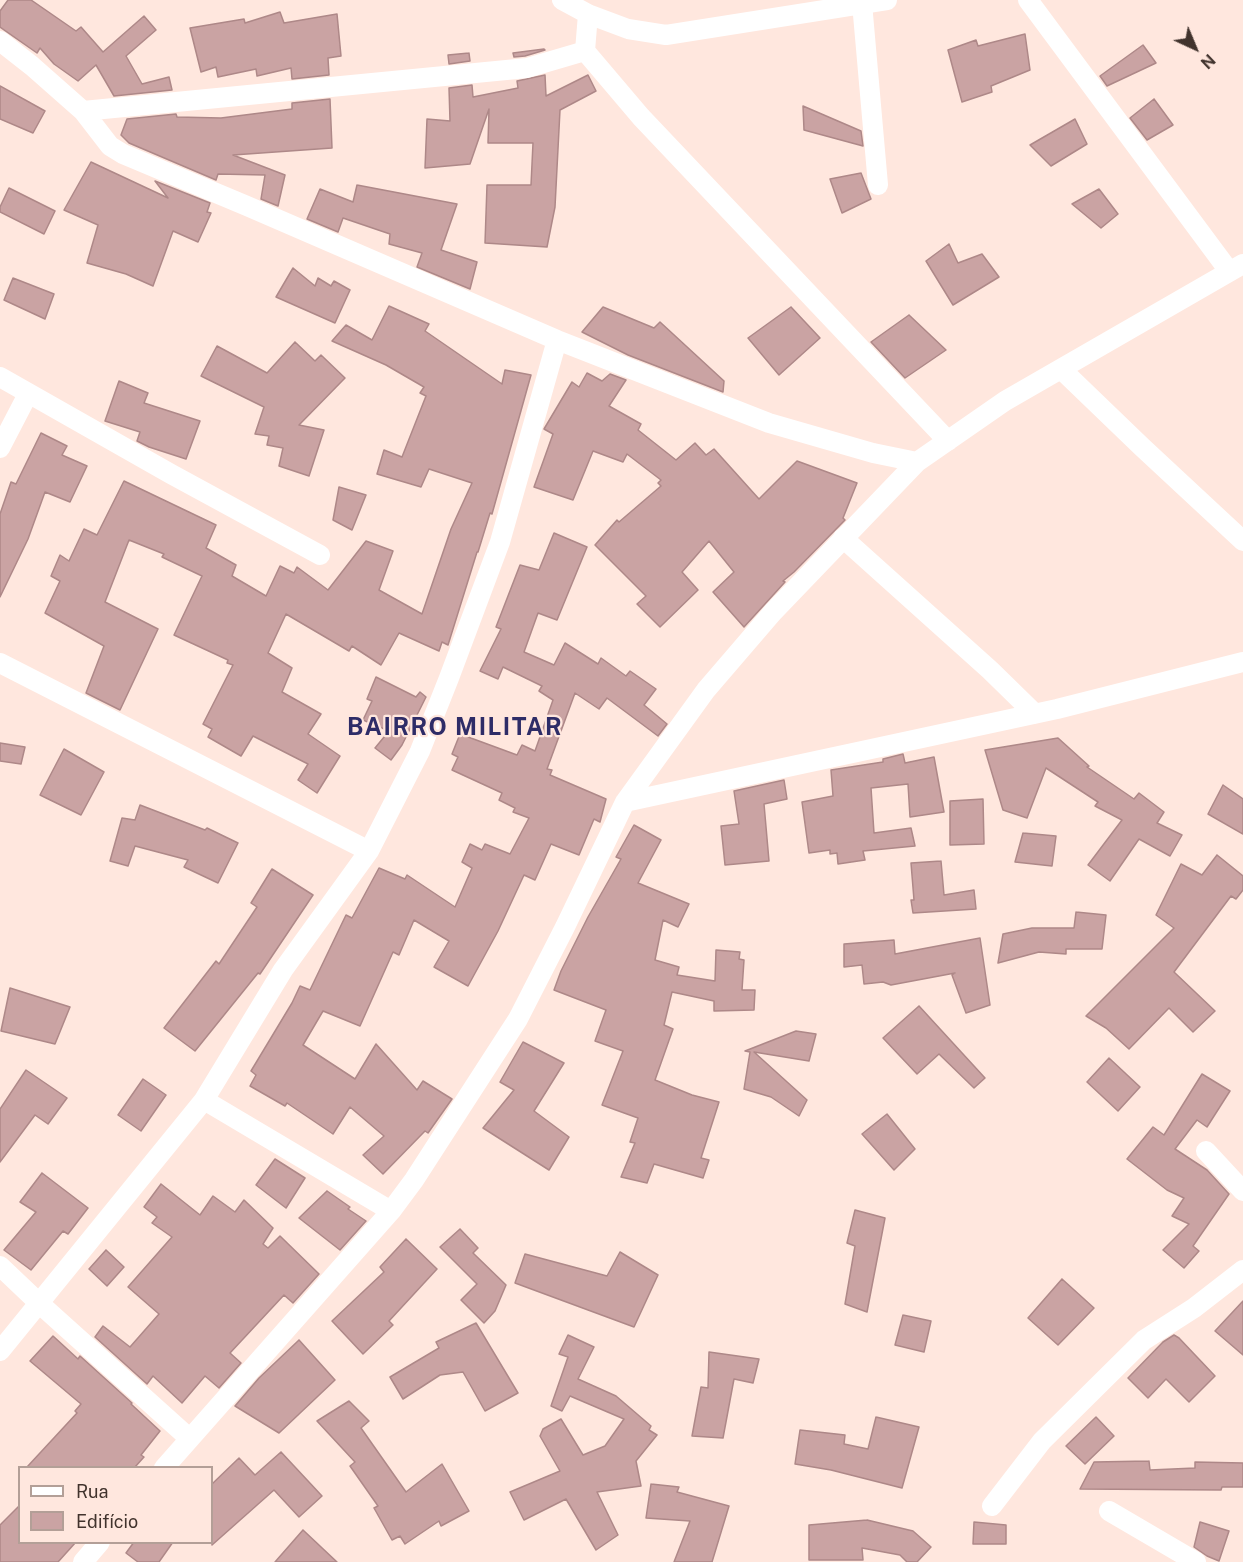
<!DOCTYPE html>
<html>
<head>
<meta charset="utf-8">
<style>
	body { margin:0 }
	#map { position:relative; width:1243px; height:1562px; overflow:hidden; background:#ffe7de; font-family:"Public Sans",sans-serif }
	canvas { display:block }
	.legend { position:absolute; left:18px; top:1466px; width:195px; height:78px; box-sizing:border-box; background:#ffe7de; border:2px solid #b39f97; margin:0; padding:8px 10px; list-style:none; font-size:18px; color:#41332d }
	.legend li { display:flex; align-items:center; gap:12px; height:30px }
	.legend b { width:30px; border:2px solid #b39f97 }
	.north { position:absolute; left:1165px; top:18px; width:60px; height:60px; -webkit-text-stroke:4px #ffe7de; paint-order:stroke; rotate:136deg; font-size:16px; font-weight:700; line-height:24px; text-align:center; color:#41332d }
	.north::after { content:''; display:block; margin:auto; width:21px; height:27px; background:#41332d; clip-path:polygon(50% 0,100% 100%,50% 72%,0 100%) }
</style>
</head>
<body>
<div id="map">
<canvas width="1243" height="1562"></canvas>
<ul class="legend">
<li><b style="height:8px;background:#fff"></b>Rua</li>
<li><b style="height:16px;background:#caa3a3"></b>Edifício</li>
</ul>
<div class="north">N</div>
</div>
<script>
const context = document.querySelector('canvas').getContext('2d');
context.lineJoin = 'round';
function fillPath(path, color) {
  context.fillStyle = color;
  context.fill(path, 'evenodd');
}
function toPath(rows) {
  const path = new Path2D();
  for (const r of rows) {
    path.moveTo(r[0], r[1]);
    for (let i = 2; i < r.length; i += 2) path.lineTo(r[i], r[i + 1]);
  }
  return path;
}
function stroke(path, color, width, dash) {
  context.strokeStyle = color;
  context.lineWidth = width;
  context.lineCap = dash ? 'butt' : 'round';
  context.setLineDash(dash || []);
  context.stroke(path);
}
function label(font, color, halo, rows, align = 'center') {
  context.font = font + ' "Public Sans",sans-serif';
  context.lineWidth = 4.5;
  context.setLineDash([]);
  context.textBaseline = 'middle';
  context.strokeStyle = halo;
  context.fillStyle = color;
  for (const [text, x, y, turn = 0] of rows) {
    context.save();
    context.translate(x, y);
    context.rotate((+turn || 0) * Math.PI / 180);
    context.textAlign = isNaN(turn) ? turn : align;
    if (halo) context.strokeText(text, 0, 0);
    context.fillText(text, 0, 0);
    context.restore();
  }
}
const building = toPath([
	[8,0,31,0,76,31,81,27,103,52,144,16,156,30,126,56,142,84,169,77,172,90,114,96,96,65,78,81,54,64,40,48,37,53,0,27,0,11,8,0],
	[280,12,284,23,337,14,341,56,328,58,329,75,292,79,291,68,257,76,256,69,218,77,216,67,201,72,190,28,244,19,245,23,280,12],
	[1025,34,1030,70,991,86,992,92,962,102,948,50,976,40,978,46,1025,34],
	[1143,45,1156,63,1107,86,1100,76,1143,45],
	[544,49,545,50,525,56,514,57,513,53,544,49],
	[469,53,470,61,449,64,448,55,469,53],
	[545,75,546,96,588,75,596,91,560,110,555,207,547,247,485,243,487,185,531,185,533,143,488,143,489,109,470,164,425,168,427,119,450,121,449,88,472,85,473,97,518,88,517,81,545,75],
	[0,86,45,111,33,133,0,119,0,86],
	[330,99,332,148,233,155,285,175,278,206,261,199,265,175,218,174,216,180,129,143,121,135,127,119,176,114,177,117,221,118,292,109,292,103,330,99],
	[1154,99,1173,125,1147,140,1130,118,1154,99],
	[803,106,861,131,863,146,804,130,803,106],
	[1075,119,1087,144,1051,166,1030,145,1075,119],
	[91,162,168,198,155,181,210,203,207,212,211,213,198,242,173,231,153,286,126,274,87,263,98,225,64,210,91,162],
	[861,173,871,199,842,213,830,179,861,173],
	[357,185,457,204,441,250,477,262,470,289,417,267,422,253,389,244,390,234,343,218,338,232,307,219,320,189,353,202,357,185],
	[9,188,55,211,44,234,0,212,0,207,9,188],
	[1099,189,1118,214,1101,228,1072,204,1099,189],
	[949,244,958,263,982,254,999,277,953,305,926,261,949,244],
	[293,268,315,286,318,278,331,286,334,281,350,290,335,323,276,297,293,268],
	[13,278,54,294,45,319,4,300,13,278],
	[389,306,429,324,425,331,502,384,505,370,531,375,492,514,490,513,478,552,477,552,448,645,442,642,439,651,399,633,381,665,352,646,349,651,286,614,268,653,292,668,282,692,321,714,308,734,340,756,317,793,298,780,308,764,253,736,241,756,208,737,212,729,203,724,233,665,227,663,228,660,174,635,202,576,162,557,164,554,129,540,105,602,158,629,120,710,86,693,104,646,45,613,60,581,51,576,60,555,69,561,84,529,97,535,124,481,216,525,206,548,236,565,232,576,266,596,280,566,294,573,297,567,328,590,366,541,393,551,379,590,422,614,451,529,472,483,429,469,421,487,377,474,384,450,402,457,426,396,420,393,424,387,386,365,332,341,346,325,372,340,389,306],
	[603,307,654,328,660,322,724,381,723,392,628,355,582,332,603,307],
	[791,307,820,338,779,375,748,338,791,307],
	[909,315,946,350,905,378,871,342,909,315],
	[295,342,315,361,321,355,345,378,299,425,324,430,309,476,279,466,283,448,267,445,269,436,255,434,264,407,201,376,217,346,267,373,295,342],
	[587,373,602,381,610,374,626,380,609,406,641,424,638,430,676,460,695,443,706,455,714,449,759,499,797,461,857,483,843,518,845,520,794,572,783,581,785,582,744,627,713,592,734,572,709,541,682,572,698,590,660,627,637,604,646,596,595,545,617,520,619,522,661,486,658,483,661,480,627,454,623,462,593,451,573,500,534,487,553,434,544,429,572,382,579,387,587,373],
	[119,381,148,393,144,403,200,421,186,459,149,447,137,441,140,432,105,421,119,381],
	[41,433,67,446,62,455,87,466,70,502,45,492,28,539,0,597,0,514,11,482,16,484,41,433],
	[339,487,366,495,352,530,333,520,339,487],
	[554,533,587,547,557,620,538,613,524,652,554,665,565,643,598,664,601,658,626,676,630,671,656,689,644,705,667,724,658,736,607,698,599,709,575,693,547,769,552,770,550,775,606,799,600,822,594,819,579,855,551,844,535,880,524,875,498,931,468,986,434,967,449,941,414,920,399,955,393,952,360,1026,323,1011,303,1045,355,1079,376,1044,417,1090,423,1081,452,1099,428,1133,425,1131,383,1174,363,1155,384,1136,350,1107,333,1134,287,1103,285,1106,250,1086,256,1075,251,1071,292,1003,300,986,310,990,346,915,352,918,379,868,405,879,407,875,455,907,472,868,462,862,470,844,482,850,485,844,510,854,529,818,513,812,515,808,499,800,502,793,452,770,458,757,452,754,460,734,517,755,522,745,535,751,553,700,539,691,542,686,503,667,498,679,480,671,501,629,496,627,520,565,539,570,554,533],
	[376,677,416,697,420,692,426,697,402,745,391,760,375,748,389,731,363,720,372,701,367,699,376,677],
	[1058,738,1089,766,1087,767,1134,799,1139,793,1164,812,1157,823,1182,835,1170,856,1139,839,1110,881,1088,865,1122,820,1095,806,1098,802,1046,768,1027,818,1003,810,985,750,1058,738],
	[0,743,25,747,21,764,0,761,0,743],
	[64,749,104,772,81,815,40,795,64,749],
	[903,754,905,763,934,757,944,812,910,817,908,784,871,788,874,833,911,828,915,846,863,851,865,860,838,864,837,853,830,854,830,850,809,853,802,802,833,796,831,770,883,762,883,759,903,754],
	[784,780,787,799,764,804,769,861,725,865,721,826,739,824,734,791,784,780],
	[1223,785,1243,799,1243,834,1208,814,1223,785],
	[983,799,984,844,950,845,950,801,983,799],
	[140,805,205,830,207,828,238,843,218,883,184,867,188,860,135,846,128,866,110,861,122,818,135,820,140,805],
	[634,825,661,840,638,883,689,904,678,927,663,920,655,960,679,967,677,975,715,981,716,950,740,952,739,959,744,960,742,990,755,990,754,1010,714,1011,714,1001,672,992,664,1025,673,1029,655,1080,692,1095,719,1102,701,1158,709,1160,703,1178,654,1164,647,1183,621,1177,635,1143,630,1142,638,1118,602,1105,623,1051,595,1041,606,1010,554,990,561,971,588,917,621,859,616,857,634,825],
	[1023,833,1056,836,1052,866,1015,862,1023,833],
	[1217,855,1243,876,1243,890,1236,899,1231,896,1174,972,1215,1011,1193,1032,1169,1008,1129,1049,1106,1028,1086,1016,1174,928,1156,915,1181,864,1202,875,1217,855],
	[941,861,944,895,974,890,976,909,913,913,911,900,914,900,911,863,941,861],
	[272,869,313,895,260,974,258,973,195,1051,164,1028,216,961,219,964,257,907,251,903,272,869],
	[1076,912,1106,915,1102,949,1066,949,1066,954,1039,952,998,963,1003,934,1032,928,1074,928,1076,912],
	[980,938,990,1005,966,1013,952,975,955,973,891,985,883,982,864,984,862,965,844,967,844,944,894,940,895,954,980,938],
	[10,988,70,1007,55,1044,1,1031,10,988],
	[919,1006,985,1078,974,1088,939,1054,917,1074,883,1038,919,1006],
	[796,1031,816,1034,809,1061,754,1052,807,1100,799,1116,771,1097,744,1089,750,1052,745,1051,796,1031],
	[523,1042,564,1063,534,1111,569,1137,549,1170,483,1128,514,1090,500,1082,523,1042],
	[1109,1058,1140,1087,1118,1111,1087,1082,1109,1058],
	[26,1070,67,1098,48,1124,35,1115,0,1162,0,1109,26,1070],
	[1202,1074,1230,1091,1207,1127,1197,1120,1175,1149,1207,1170,1229,1194,1193,1246,1199,1251,1184,1268,1163,1250,1189,1224,1172,1216,1184,1198,1167,1190,1127,1159,1153,1127,1164,1135,1202,1074],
	[143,1079,166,1095,141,1131,118,1115,143,1079],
	[887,1114,915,1149,894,1170,862,1134,887,1114],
	[275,1159,305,1178,286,1208,256,1185,275,1159],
	[42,1173,88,1208,68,1234,63,1231,31,1270,4,1250,36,1212,20,1202,42,1173],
	[161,1184,200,1215,213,1196,235,1212,244,1200,273,1228,263,1244,268,1248,280,1236,319,1274,293,1303,284,1295,230,1353,241,1363,219,1388,205,1376,182,1403,153,1376,147,1384,95,1337,103,1326,130,1347,159,1314,128,1287,172,1237,152,1223,157,1217,144,1207,161,1184],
	[327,1191,350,1207,348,1209,366,1221,340,1250,299,1218,327,1191],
	[855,1210,885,1218,867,1312,845,1304,855,1246,847,1243,855,1210],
	[460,1229,478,1248,473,1253,506,1285,495,1311,484,1323,461,1300,477,1284,440,1247,460,1229],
	[406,1239,437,1269,389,1321,393,1325,363,1354,332,1321,384,1272,380,1267,406,1239],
	[106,1250,124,1267,107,1286,89,1269,106,1250],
	[620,1252,658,1275,634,1327,515,1283,525,1254,607,1276,620,1252],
	[1062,1279,1094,1308,1058,1345,1028,1318,1062,1279],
	[1243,1301,1243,1355,1215,1331,1243,1301],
	[903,1315,931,1321,924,1352,895,1345,903,1315],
	[476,1323,518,1393,485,1411,463,1372,440,1375,403,1399,390,1377,439,1348,436,1342,476,1323],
	[568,1335,594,1347,578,1379,616,1396,651,1426,649,1430,657,1435,636,1461,641,1486,597,1492,618,1535,596,1550,566,1499,524,1520,510,1492,560,1471,540,1436,543,1429,561,1419,583,1455,605,1446,624,1419,570,1396,562,1411,551,1406,568,1357,559,1354,568,1335],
	[1174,1335,1179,1338,1215,1376,1189,1402,1166,1379,1148,1398,1128,1378,1163,1342,1174,1335],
	[53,1336,78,1359,80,1356,132,1403,131,1404,160,1431,141,1455,144,1457,135,1467,27,1467,77,1413,75,1411,81,1404,30,1361,53,1336],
	[299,1340,335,1380,279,1433,235,1406,259,1378,299,1340],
	[709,1352,759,1359,753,1383,734,1379,723,1438,692,1436,701,1387,708,1388,709,1352],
	[349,1401,369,1421,361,1428,406,1492,442,1464,469,1511,441,1526,439,1521,405,1544,400,1536,392,1540,374,1508,378,1506,350,1466,355,1462,317,1421,349,1401],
	[876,1417,919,1427,902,1488,831,1470,795,1464,800,1430,845,1435,844,1444,868,1449,876,1417],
	[1096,1417,1114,1436,1085,1464,1066,1446,1096,1417],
	[281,1452,322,1496,299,1517,274,1490,212,1545,212,1484,239,1458,255,1475,281,1452],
	[1149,1461,1150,1470,1195,1468,1195,1462,1243,1463,1243,1487,1222,1487,1221,1490,1080,1489,1094,1462,1149,1461],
	[651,1484,679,1487,677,1492,729,1506,712,1562,674,1562,690,1521,646,1518,651,1484],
	[20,1505,20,1542,76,1542,58,1562,0,1562,0,1525,20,1505],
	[867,1520,913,1531,931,1547,917,1562,907,1562,900,1555,862,1548,863,1560,809,1560,809,1525,867,1520],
	[974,1522,1006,1525,1006,1544,973,1544,974,1522],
	[1200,1522,1229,1531,1219,1561,1207,1556,1194,1547,1200,1522],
	[303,1530,337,1562,275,1562,303,1530],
	[134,1542,173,1542,159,1562,138,1562,126,1553,134,1542]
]);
fillPath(building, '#caa3a3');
stroke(building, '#ae8888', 1.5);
stroke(toPath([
	[562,0,588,14,628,29,666,35,887,0],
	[1028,0,1229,271],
	[862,3,878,185],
	[588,14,585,51,641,117,948,441],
	[0,41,32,66,83,111,110,146,123,154,247,206,557,340,769,423,873,453,917,462],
	[83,111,527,68,585,51],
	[1061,369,1142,447,1243,541],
	[0,377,171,474,320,555],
	[0,448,28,394],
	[843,538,990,670,1035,714],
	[0,663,369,851],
	[625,802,1057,709,1243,662],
	[204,1100,391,1211],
	[1206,1151,1243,1191],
	[0,1266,40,1304,189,1438],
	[0,1351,204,1100,283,970,369,851,420,751,449,678,500,542,557,340],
	[164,1468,391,1211,414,1180,518,1019,565,927,625,802,706,690,773,612,917,462,1005,401,1243,264],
	[992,1506,1042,1441,1144,1340,1194,1308,1243,1270],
	[1109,1511,1196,1562],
	[83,1562,100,1542]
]), '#fff', 20);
context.letterSpacing = '1.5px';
label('bold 24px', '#2e2c67', '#ffe7de', [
	["BAIRRO MILITAR",455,728]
]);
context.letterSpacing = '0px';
</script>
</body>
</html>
